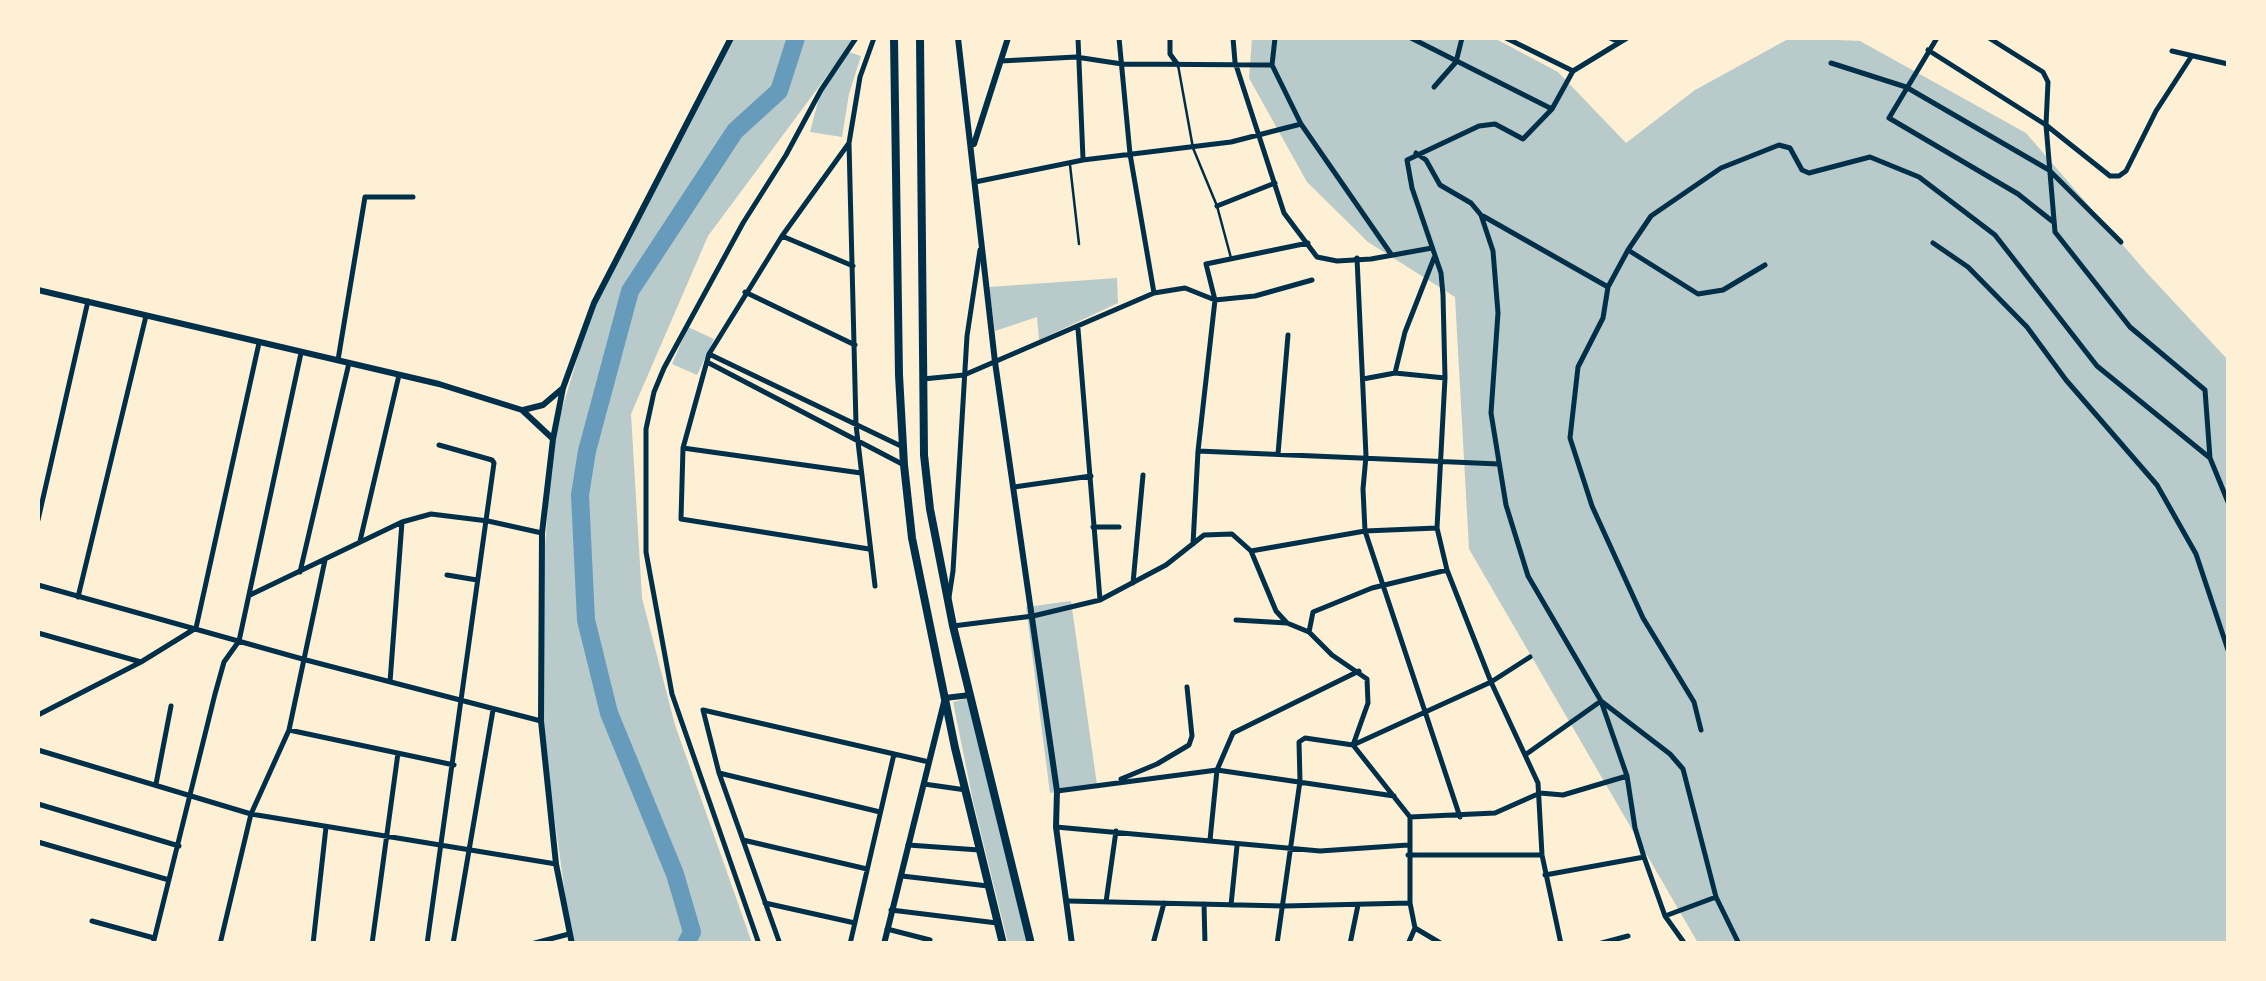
<!DOCTYPE html>
<html>
<head>
<meta charset="utf-8">
<style>
	body { margin:0 }
	#map { position:relative; width:2266px; height:981px; overflow:hidden; background:#fdf0d5; font-family:"DM Sans",sans-serif }
	canvas { display:block }
	.frame { position:absolute; inset:0; border:40px solid #fdf0d5; pointer-events:none }
</style>
</head>
<body>
<div id="map">
<canvas width="2266" height="981"></canvas>
<div class="frame"></div>
</div>
<script>
const context = document.querySelector('canvas').getContext('2d');
context.lineJoin = 'round';
function fillPath(path, color) {
  context.fillStyle = color;
  context.fill(path, 'evenodd');
}
function toPath(rows) {
  const path = new Path2D();
  for (const r of rows) {
    path.moveTo(r[0], r[1]);
    for (let i = 2; i < r.length; i += 2) path.lineTo(r[i], r[i + 1]);
  }
  return path;
}
function stroke(path, color, width, dash) {
  context.strokeStyle = color;
  context.lineWidth = width;
  context.lineCap = dash ? 'butt' : 'round';
  context.setLineDash(dash || []);
  context.stroke(path);
}
fillPath(toPath([
	[731,38,855,38,708,236,631,414,642,598,675,725,752,943,572,944,541,721,540,615,553,439,594,303],
	[1252,38,1494,38,1558,72,1626,143,1695,90,1790,38,1860,41,2026,133,2147,273,2228,360,2228,943,1698,943,1469,549,1455,297,1368,242,1307,182,1249,78],
	[849,52,861,56,849,94,842,137,810,132,821,90],
	[1117,278,1118,303,1039,340,1037,317,995,331,989,287],
	[688,327,714,339,697,375,672,364],
	[1071,601,1097,785,1050,793,1026,607],
	[968,698,997,817,1027,943,1008,943,973,801,953,702]
]), '#b9caca');
stroke(toPath([
	[686,944,692,932,675,874,609,713,586,620,580,495,587,451,630,291,735,131,779,91,796,38]
]), '#669bbc', 18);
stroke(toPath([
	[1178,65,1193,148,1217,206,1231,258],
	[1070,165,1079,244]
]), '#003049', 2.5);
stroke(toPath([
	[874,38,860,77,849,143,856,425,875,586],
	[1078,38,1083,159],
	[1119,38,1130,154,1154,293],
	[1170,38,1170,54,1178,65],
	[1233,38,1235,62,1284,213,1317,257,1337,261,1371,259,1432,248],
	[1275,38,1272,65,1301,124,1391,254],
	[1411,38,1552,109],
	[1506,38,1573,71,1552,109,1523,139,1495,124,1479,126,1407,160,1412,188,1441,273,1443,295,1445,378,1437,528,1447,570,1491,682,1538,783,1542,855,1561,944],
	[1610,38,1619,42],
	[1937,38,1889,118,2018,194,2052,221],
	[1989,38,2043,72,2048,82,2046,125,2055,232,2130,327,2205,390,2210,458,2228,502],
	[1928,50,2046,125,2110,176,2119,176,2126,171,2156,111,2191,57],
	[2172,51,2228,64],
	[1001,61,1076,57,1122,64,1272,65],
	[1831,63,1906,87,2049,170,2121,242],
	[1573,71,1627,38],
	[1434,87,1456,62,1462,38],
	[849,143,782,236,709,354,683,448,681,519,869,549],
	[1416,153,1426,160,1440,185,1471,203,1481,215,1493,251,1498,313,1491,413,1506,505,1528,576,1601,701,1670,754,1683,769,1716,897,1739,944],
	[975,182,1083,160,1231,142,1301,124],
	[1217,206,1275,183],
	[1483,216,1608,287],
	[782,236,853,266],
	[1933,243,1968,267,2027,327,2066,380,2157,485,2196,554,2228,650],
	[1628,250,1698,294,1723,290,1765,265],
	[1357,258,1366,456,1363,489,1365,531,1460,817],
	[745,292,855,345],
	[1078,329,1100,600],
	[709,354,903,447],
	[338,360,365,197,413,197],
	[707,362,904,465],
	[1395,373,1405,332,1434,258],
	[923,379,964,375,1154,293,1185,288,1215,300,1255,296,1312,280],
	[1363,379,1395,373,1445,378],
	[683,448,861,473],
	[1198,451,1499,464],
	[1278,454,1288,335],
	[1014,487,1091,476],
	[38,520,88,301],
	[1093,527,1119,527],
	[360,541,399,375],
	[1193,544,1198,451,1215,300,1206,264,1308,243],
	[1251,551,1365,531,1437,528],
	[300,572,349,363],
	[447,575,477,580],
	[1133,583,1143,475],
	[38,585,306,660,541,721],
	[250,595,402,522,431,514,488,521,542,533],
	[78,597,146,316],
	[949,597,953,571,967,336,980,250],
	[1236,620,1287,623],
	[953,626,1033,616,1100,600,1166,565,1204,535,1232,534,1251,551,1276,611,1287,623,1309,632,1332,655,1367,679,1368,703,1353,745,1410,817],
	[1309,632,1313,612,1372,588,1447,570],
	[38,633,141,662],
	[390,682,402,522],
	[38,715,141,662,196,628,259,343],
	[289,730,454,765],
	[1701,730,1694,702,1643,618,1592,506,1570,438,1578,367,1603,318,1608,287,1628,250,1651,216,1721,168,1779,145,1790,148,1802,170,1809,173,1870,157,1919,177,1995,235,2097,366,2210,458],
	[38,750,251,814,556,864],
	[1525,755,1601,701,1627,776,1635,828,1644,857,1665,916,1685,944],
	[719,773,880,812],
	[1121,779,1157,764,1189,745,1192,736,1187,687],
	[156,784,171,706],
	[924,784,966,790],
	[1057,791,1217,770,1394,796],
	[38,804,179,846],
	[1410,817,1495,813,1540,793,1563,795,1627,776],
	[1410,817,1410,903,1415,928,1442,944],
	[1056,827,1320,851,1408,845],
	[743,840,867,869],
	[1210,840,1217,770,1233,733,1359,671],
	[38,842,169,880],
	[908,845,979,850],
	[1408,855,1542,855],
	[1545,875,1644,857],
	[902,876,988,886],
	[1068,901,1284,906,1410,903],
	[1106,902,1116,831],
	[765,903,855,923],
	[1204,904,1205,944],
	[1231,905,1237,846],
	[891,910,997,923],
	[1665,916,1716,897],
	[92,921,154,938],
	[887,929,930,940],
	[153,944,215,694,224,662,239,641,301,353],
	[220,944,251,814,289,730,325,560],
	[313,944,326,827],
	[372,944,398,753],
	[427,944,494,463,492,460,439,445],
	[453,944,493,710],
	[531,944,569,934],
	[759,944,672,694,646,552,646,429,654,392,664,368,743,223,786,155,821,90,856,38],
	[780,944,719,773,703,710,929,762],
	[850,944,894,754],
	[1153,944,1164,903],
	[1277,944,1300,781,1299,742,1305,738,1353,745,1491,682,1530,657],
	[1350,944,1358,905],
	[1408,944,1415,928],
	[1598,944,1628,936]
]), '#003049', 5);
stroke(toPath([
	[958,38,995,362,1057,791,1056,827,1072,944],
	[974,144,1008,38],
	[38,290,439,384,522,410,552,438],
	[523,410,543,405,563,388],
	[572,944,556,864,541,721,542,533,553,439,563,388,594,303,731,38],
	[884,944,945,698,970,695]
]), '#003049', 6);
stroke(toPath([
	[894,38,899,375,904,465,912,538,955,748,1003,944],
	[920,38,924,455,930,509,953,626,1031,944]
]), '#003049', 8);
</script>
</body>
</html>
